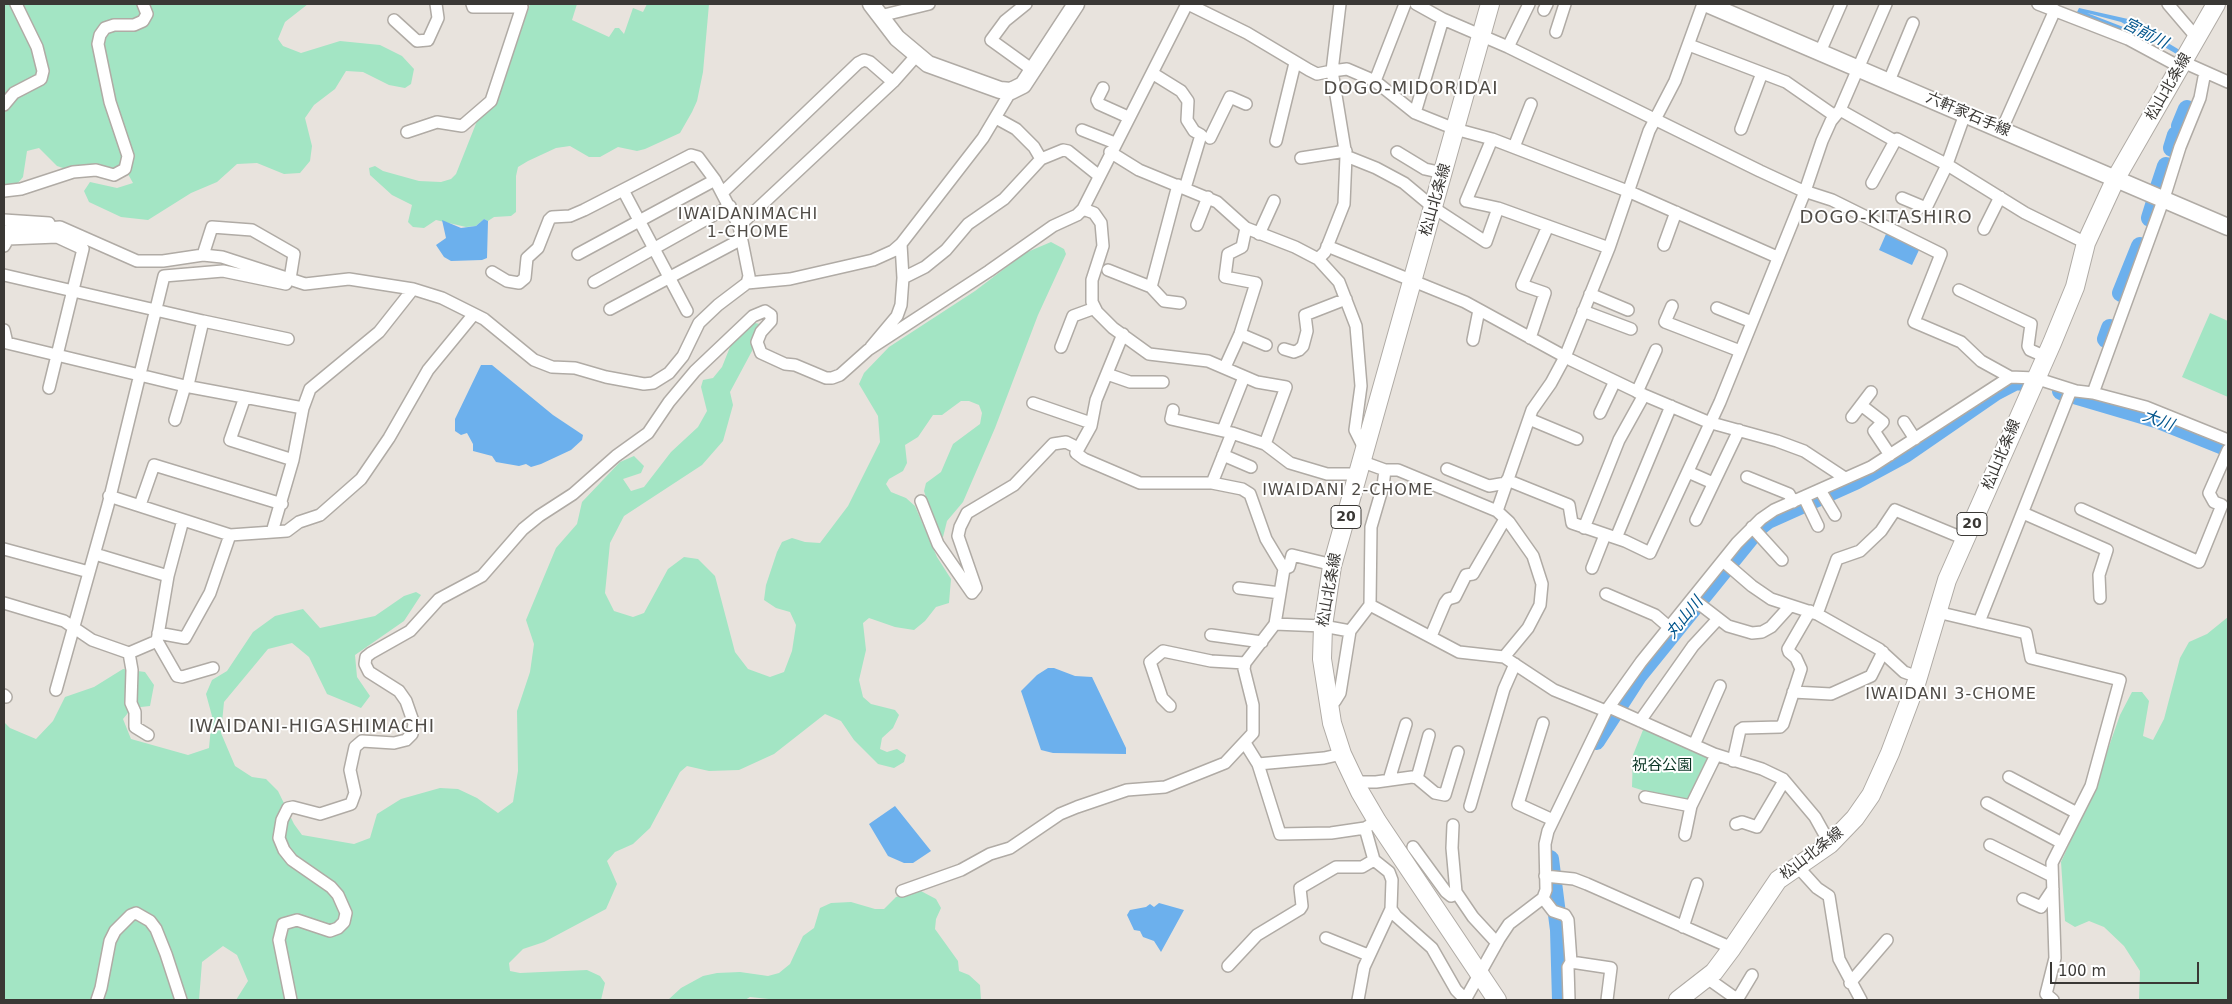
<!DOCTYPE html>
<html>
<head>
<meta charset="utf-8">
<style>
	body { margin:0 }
	#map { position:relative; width:2232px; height:1004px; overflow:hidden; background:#e8e3dd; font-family:"DejaVu Sans",sans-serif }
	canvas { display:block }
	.frame { position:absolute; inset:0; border:5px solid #3a3835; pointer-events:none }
	.scale { position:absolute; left:2050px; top:962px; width:149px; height:22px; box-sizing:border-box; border:2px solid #3a3835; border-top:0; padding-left:6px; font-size:15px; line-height:18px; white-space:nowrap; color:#3a3835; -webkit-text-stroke:4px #fff; paint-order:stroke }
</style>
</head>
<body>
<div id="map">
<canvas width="2232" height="1004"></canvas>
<div class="frame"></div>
<div class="scale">100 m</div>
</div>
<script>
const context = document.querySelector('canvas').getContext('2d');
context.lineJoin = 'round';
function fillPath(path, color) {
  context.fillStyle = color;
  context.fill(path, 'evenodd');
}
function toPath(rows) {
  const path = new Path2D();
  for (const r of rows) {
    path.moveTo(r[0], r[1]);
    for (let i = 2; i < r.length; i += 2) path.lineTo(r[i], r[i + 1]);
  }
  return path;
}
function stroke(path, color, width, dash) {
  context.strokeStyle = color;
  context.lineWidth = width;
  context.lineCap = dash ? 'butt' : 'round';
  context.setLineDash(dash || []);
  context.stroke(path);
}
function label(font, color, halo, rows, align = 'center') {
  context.font = font + ' "DejaVu Sans","Noto Sans JP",sans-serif';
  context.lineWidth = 4;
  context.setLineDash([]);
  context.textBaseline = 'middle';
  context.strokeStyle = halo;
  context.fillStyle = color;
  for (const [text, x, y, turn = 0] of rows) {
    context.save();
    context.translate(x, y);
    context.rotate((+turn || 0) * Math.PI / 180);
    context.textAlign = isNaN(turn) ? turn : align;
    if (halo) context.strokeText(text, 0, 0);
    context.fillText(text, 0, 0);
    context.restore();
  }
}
fillPath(toPath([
	[4,4,308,4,285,22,278,39,283,46,301,53,340,41,380,45,402,56,414,69,411,84,405,88,389,85,363,72,346,71,335,89,314,105,305,118,312,146,310,161,300,173,284,174,257,163,237,164,217,182,191,193,148,220,121,217,89,202,84,191,90,182,117,188,133,183,128,174,78,173,57,166,39,148,27,151,23,177,13,189,4,187],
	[530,4,577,4,572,20,609,37,615,28,619,28,624,34,633,8,643,12,647,4,709,4,703,72,697,101,692,112,680,133,645,149,637,151,618,147,600,157,589,157,570,146,556,148,528,161,518,167,516,176,516,212,511,216,494,217,488,221,484,219,476,226,466,227,436,220,424,228,413,227,408,222,412,205,392,195,370,175,369,168,375,166,383,171,419,181,441,182,451,179,456,174,477,121,496,105],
	[1051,242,1064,249,1066,254,1038,315,995,428,963,502,947,521,943,537,938,536,924,491,926,483,941,472,953,444,980,424,982,413,979,405,969,401,961,401,942,415,933,415,918,437,905,445,907,463,903,471,889,479,886,484,891,492,906,498,915,506,937,557,951,579,949,603,936,607,925,621,914,630,895,627,869,618,863,623,866,650,859,680,863,697,871,704,895,710,899,715,893,728,882,738,880,749,887,752,897,749,906,755,904,762,894,768,878,764,854,740,841,721,825,714,774,754,739,770,709,771,687,766,680,772,650,828,633,844,615,852,607,861,617,884,606,909,544,942,523,949,509,963,510,971,520,973,587,970,600,976,605,983,601,1000,236,1000,248,981,237,955,223,946,202,962,199,1000,4,1000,4,722,10,728,36,739,53,721,65,697,94,687,123,669,145,672,154,685,150,706,132,708,123,719,131,739,188,755,209,748,212,716,206,694,212,680,227,671,253,632,275,616,303,609,320,628,375,616,404,596,416,592,421,595,404,621,355,655,357,677,370,696,361,708,327,694,309,657,292,643,268,649,224,702,221,733,235,766,252,777,266,779,278,791,294,824,302,835,354,844,370,838,377,814,401,799,440,788,458,789,477,798,498,813,513,802,518,771,517,711,530,672,534,644,526,620,556,548,577,524,582,502,620,462,634,456,644,466,641,473,623,479,631,491,644,487,671,452,698,427,707,411,701,387,703,380,713,378,722,367,730,347,738,333,755,323,760,324,752,339,752,351,730,392,733,405,723,441,702,465,624,516,610,543,605,593,614,611,633,617,644,613,668,569,684,557,698,559,715,576,735,652,748,669,770,677,784,672,792,651,796,625,790,612,776,608,764,600,766,585,777,552,782,542,792,538,805,542,820,543,848,506,880,442,878,416,859,384,864,373,889,347,975,291,1025,253],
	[2210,313,2228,321,2228,397,2182,377],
	[2228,617,2228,1000,2139,1000,2140,971,2124,946,2104,927,2089,921,2075,927,2065,921,2061,862,2094,789,2120,715,2132,692,2142,692,2149,701,2143,736,2153,740,2164,719,2180,658,2189,642,2207,634],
	[1645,725,1712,755,1689,805,1632,787,1633,755],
	[919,890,936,899,941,908,936,919,935,929,958,961,959,971,969,975,980,985,981,1000,778,1000,750,997,745,1000,668,1000,681,988,703,976,717,973,740,972,768,976,779,973,790,964,803,936,814,928,820,908,831,903,851,902,875,909,884,909,896,897]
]), '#a3e5c4');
fillPath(toPath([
	[2079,8,2128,19,2183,52,2180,56,2121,22,2087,13,2131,30,2129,35,2076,14],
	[484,219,488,221,487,258,482,260,451,261,444,257,436,245,446,238,442,220,461,228,476,226],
	[1886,234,1919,250,1912,265,1879,250],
	[481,365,492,365,553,415,583,435,582,440,571,450,541,464,531,467,526,464,519,466,496,462,492,456,473,451,473,444,467,433,461,435,455,431,455,419],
	[1048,668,1054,668,1075,676,1092,677,1126,748,1126,754,1053,753,1041,750,1021,691,1037,675],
	[895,806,931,851,913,863,904,863,888,856,869,824],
	[1159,903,1184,910,1161,952,1154,941,1143,937,1140,931,1134,930,1127,915,1130,910,1146,907,1150,904,1154,907]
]), '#6cb0ed');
stroke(toPath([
	[2180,126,2187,109],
	[2172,148,2176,135],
	[2159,187,2166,166],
	[2150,218,2155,202],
	[2121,293,2140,246],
	[2106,339,2110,328],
	[2061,391,2156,419,2228,448],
	[1596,741,1638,676,1758,528,1768,520,1855,481,1905,454,1995,392,2016,381,2024,382],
	[1550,859,1559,930,1561,1000]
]), '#6cb0ed', 18);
const street = toPath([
	[1026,4,1005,21,991,40,1034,71],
	[1188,4,1247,33,1309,70,1317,74,1332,71,1346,156,1376,168,1404,183,1434,208,1486,242,1498,208],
	[1340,4,1332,71,1347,69,1375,81,1415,113,1455,129,1492,139,1630,192,1777,257],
	[1416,4,1443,19,1508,47,1529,4],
	[2038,4,2128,39,2180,67],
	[2168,4,2197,38],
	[1544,10,1547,4],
	[880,16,929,4],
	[394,20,417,41,428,40,438,18,436,4],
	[1556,32,1565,4],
	[1689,45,1786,82,1835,116],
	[1508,47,1760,171,1801,190,1832,200,1941,254,1914,322,1961,342,1981,361,2010,377],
	[1820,52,1841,4],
	[2183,62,2228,82],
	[1152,73,1181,91,1188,101,1187,120,1194,131,1201,135,1185,188],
	[1375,81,1405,4],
	[1889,81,1913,23],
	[1103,88,1097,100,1099,104,1128,117],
	[4,105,14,93,41,79,43,71,37,47,16,4],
	[1840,110,1895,141,1897,139,1946,164,2025,213,2086,243],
	[1415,113,1443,19],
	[996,118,1016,129,1034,147,1041,159],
	[1741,129,1762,73],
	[2002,129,2055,10],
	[1082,130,1115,143],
	[407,132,437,122,462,126,491,101,522,7,473,7,472,4],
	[1210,138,1230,97,1246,104],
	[1492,139,1466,201,1498,208,1609,248],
	[1276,141,1295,63],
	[1514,147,1531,104],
	[1110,152,1139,170,1217,202,1246,228,1295,247,1318,259],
	[1397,152,1425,169,1443,173],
	[1346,156,1344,204,1325,252,1318,259,1339,282,1356,326,1361,386,1355,430,1365,450],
	[1301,158,1346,151],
	[1872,183,1895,141],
	[623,190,687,311],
	[4,191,21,189,73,172,96,170,114,175,125,169,128,156,110,102,98,44,100,35,105,28,114,25,134,25,143,21,147,14,143,4],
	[722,193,858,63,864,60,870,62,893,82],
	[1902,198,1926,208,1946,167,1965,114],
	[1083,209,1094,213,1101,223,1103,246,1092,280,1092,302,1097,312,1113,328,1149,354,1208,361,1257,382,1286,387,1265,444],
	[4,220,49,223],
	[1197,225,1208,197],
	[739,226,893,82,916,56],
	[1984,229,2000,197],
	[1259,234,1274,201],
	[8,239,57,237,83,249,49,388],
	[1664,245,1676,212],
	[4,246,8,239,7,231,60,227,137,261,163,261,203,255,222,257,305,284,349,279,413,289,442,298,484,319,534,360,552,367,575,368,606,377,644,384,653,383,669,373,683,356,699,323,718,305,747,283,790,279,873,260,893,251,901,244],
	[1327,246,1465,302,1571,360,1644,395,1708,422,1777,441,1804,451,1845,478],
	[578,254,715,180],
	[203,255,212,227,252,230,294,254,290,279],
	[1108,270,1151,287,1178,185],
	[492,272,507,281,519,283,525,278,527,258,538,248,549,220,552,217,570,216,584,210,691,155,698,157,715,180,739,226,749,276,747,283],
	[4,275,203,321],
	[903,278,925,267,946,250,968,224,1004,199,1041,159,1063,150,1068,151,1098,175],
	[594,282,730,206],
	[1151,287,1164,301,1180,303],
	[1959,290,2031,324,2028,346,2030,350,2046,357],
	[1590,294,1628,310],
	[1672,306,1665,322,1740,351],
	[1717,308,1752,322],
	[610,309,740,240],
	[1583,311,1631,329],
	[4,330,7,343,185,386,303,408],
	[1240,334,1266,345],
	[1530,338,1545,293,1522,285,1548,226],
	[1473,340,1479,310],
	[871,347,897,316,901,305,903,278,901,244,983,138,1011,91],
	[1061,347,1073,316,1095,308],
	[1284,349,1294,352,1299,350,1303,346,1307,331,1305,315,1346,299],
	[1225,367,1240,334,1256,283,1225,277,1228,254,1242,247,1246,228],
	[1107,374,1130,382,1163,382],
	[188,385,203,321,288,339],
	[1637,392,1656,350],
	[2093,393,2164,198,2180,147,2200,98,2205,72],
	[245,397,230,440,293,460],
	[1033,403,1091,423],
	[1861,405,1883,422,1874,431,1890,455],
	[1173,410,1171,419,1232,433,1212,483],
	[1600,413,1615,381],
	[1852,417,1871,392],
	[1529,419,1577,439],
	[175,420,185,386],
	[1904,422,1915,439],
	[1223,430,1244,377],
	[1232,433,1265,444,1290,463,1327,474,1359,474],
	[1223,455,1251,467],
	[1447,469,1489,486,1506,483],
	[1385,470,1398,470,1497,511,1509,522,1533,556,1542,584,1540,605,1528,628,1504,657],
	[1688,472,1713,483],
	[1747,477,1789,494,1793,502],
	[1507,480,1569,505,1572,523,1625,541,1650,553,1720,402,1804,194,1822,141,1831,121,1840,110,1886,4],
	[1820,490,1835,515],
	[109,496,230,535,287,531,299,522,320,515,361,479,389,438,428,370,474,314],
	[1804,497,1818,526],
	[921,501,938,544,972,593,976,588,958,536,960,527,967,513,1014,485,1053,444,1066,442,1078,448],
	[140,505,154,465,282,504],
	[2081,509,2199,562,2222,505,2214,502,2209,493,2228,450],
	[1497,511,1532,410,1551,383,1565,357,1609,248,1649,131,1675,81,1703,4],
	[2023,513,2107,550,2099,575,2100,598],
	[1696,520,1739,430],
	[1752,527,1782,560],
	[1584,528,1619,440,1644,395],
	[272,532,293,460,303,408,310,389,379,332,413,289],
	[1616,538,1671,406],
	[4,549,89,572],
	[95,554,168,576],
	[1723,561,1752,586,1771,599,1817,614,1879,649,1904,672,1918,677],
	[1592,568,1605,535],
	[1284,569,1289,567,1292,555,1333,565],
	[1239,588,1280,593],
	[1606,594,1655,615,1670,628],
	[1693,599,1728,626,1752,633,1762,632,1771,627,1790,606],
	[4,603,64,621,92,640,129,653,157,641,168,576,183,520],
	[1370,605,1459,652,1504,657,1554,690,1606,711],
	[1937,612,2026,633,2031,658,2120,680,2091,786,2052,863,2055,958,2046,994,2053,1000],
	[1817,614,1837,559,1860,551,1881,531,1895,510,1965,539],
	[1979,622,2071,390],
	[1275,624,1323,626,1350,631],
	[158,633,185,638,210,593,230,535],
	[1211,635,1262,642],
	[1431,636,1445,603,1448,599,1455,597,1466,575,1473,574,1505,519],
	[157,641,177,676,182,677,213,668],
	[129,653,132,670,131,703,135,712,135,727,148,735],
	[56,690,108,505,164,276,223,271,286,284],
	[1793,692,1831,694,1871,676,1883,652],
	[4,695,6,697],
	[1170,706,1162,698,1150,662,1163,651,1211,661,1245,663],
	[1328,706,1335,701,1340,693,1350,631,1370,605,1371,527,1383,486,1385,470,1363,462],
	[1609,707,1714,754,1762,769,1783,779,1815,817,1830,844],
	[1640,721,1693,646,1718,619],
	[1543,723,1518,804,1553,820],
	[1245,743,1258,764,1280,834,1331,833,1365,828],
	[1694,745,1720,686],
	[1733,761,1740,730,1743,728,1780,727,1783,724,1801,669,1796,658,1789,652,1788,649,1810,611],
	[1258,764,1324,758,1342,754],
	[2009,777,2077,813],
	[1417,778,1429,735],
	[1389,780,1406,724],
	[1355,782,1376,782,1412,777,1417,778,1435,793,1445,795,1458,752],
	[1645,797,1691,806],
	[1987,803,2062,843],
	[1470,806,1504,689,1515,664],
	[1377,821,1365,828,1374,860,1389,872,1392,880,1391,909,1396,916,1432,948,1456,990,1465,999],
	[1736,824,1742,822,1757,827,1784,781],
	[1453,825,1452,848,1456,892,1473,917,1497,943],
	[1685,835,1691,806,1716,755],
	[1990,845,2052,876],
	[1413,847,1446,892,1451,896,1457,894],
	[1797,866,1817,888,1829,896,1839,959,1861,1000],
	[1545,876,1574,879,1587,884,1732,948],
	[902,891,961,870,990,854,1010,848,1060,814,1077,807,1127,790,1165,787,1225,763,1253,733,1253,705,1244,669,1245,663,1275,624,1284,569,1266,539,1250,494,1242,489,1212,483,1140,483,1084,459,1076,453,1091,426,1096,400,1123,334],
	[1543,898,1553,911,1565,915,1568,920,1571,962,1568,967,1569,1000],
	[2023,899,2041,907,2053,889],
	[1683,927,1697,884],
	[1326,938,1368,955],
	[1571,962,1611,968,1607,1000],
	[1228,966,1257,935,1300,909,1302,906,1300,888,1336,867,1362,867,1374,860],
	[1707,978,1738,1000],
	[1850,983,1887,940],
	[97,1000,101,988,110,941,115,931,131,915,136,913,150,921,156,929,166,954,181,1000],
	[291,1000,279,940,283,924,297,920,330,931,338,928,344,922,346,913,338,895,331,887,292,860,284,850,279,838,282,820,288,808,293,807,320,814,351,804,355,793,350,770,355,747,362,741,394,743,406,740,412,734,414,724,406,701,399,691,369,672,365,664,366,657,371,653,410,631,439,599,482,576,523,529,539,516,573,494,616,456,648,433,669,402,695,371,753,316,765,311,771,315,771,321,761,332,757,342,761,353,785,364,795,365,826,378,832,378,840,375,868,350,989,271,1053,226,1077,215,1083,209,1187,4],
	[1358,1000,1364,967,1391,909],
	[1465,1000,1499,939,1509,924,1543,898,1546,890,1545,844,1548,831,1606,711,1641,662,1737,543,1761,519,1774,510,1871,467,2010,377,2035,378,2076,391,2093,393,2146,407,2228,440],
	[1737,1000,1752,975]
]);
const secondary = toPath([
	[871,4,897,38,928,64,1000,90,1011,91,1023,85,1076,4],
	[1707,4,2228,227]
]);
const primary = toPath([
	[1490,4,1332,566,1323,626,1322,659,1332,723,1342,754,1360,792,1377,821,1497,1000],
	[1678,1000,1714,972,1732,948,1778,880,1830,844,1855,818,1871,795,1890,753,1916,684,1947,580,2052,343,2075,287,2086,243,2116,178,2216,4]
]);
stroke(street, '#b0aba5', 14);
stroke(secondary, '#b0aba5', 19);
stroke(primary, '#b0aba5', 20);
stroke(street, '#fff', 11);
stroke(secondary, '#fff', 16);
stroke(primary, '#fff', 18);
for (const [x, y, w] of [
	[1346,517,30],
	[1972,524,30]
]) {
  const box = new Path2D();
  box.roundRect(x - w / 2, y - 11.5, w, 23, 4);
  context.fillStyle = '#fff';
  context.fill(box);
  stroke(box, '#3a3835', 1);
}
label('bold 14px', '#3a3835', null, [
	["20",1346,517],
	["20",1972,524]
]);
label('15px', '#3a3835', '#fff', [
	["松山北条線",2169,87,-60],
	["六軒家石手線",1968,115,23],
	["松山北条線",1436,200,-74],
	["松山北条線",2002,455,-67],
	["松山北条線",1330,590,-80],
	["松山北条線",1812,854,-38]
]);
label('15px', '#0a3524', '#fff', [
	["祝谷公園",1662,766]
]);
label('italic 16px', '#02558c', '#fff', [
	["宮前川",2145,34,27],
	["大川",2158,421,20],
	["丸山川",1685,618,-51]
]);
context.letterSpacing = '1px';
label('16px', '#504c47', '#fff', [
	["IWAIDANIMACHI",748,215],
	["1-CHOME",748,233],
	["IWAIDANI 2-CHOME",1348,491],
	["IWAIDANI 3-CHOME",1951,695]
]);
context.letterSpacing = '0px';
context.letterSpacing = '1px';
label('18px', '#504c47', '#fff', [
	["DOGO-MIDORIDAI",1411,89],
	["DOGO-KITASHIRO",1886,218],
	["IWAIDANI-HIGASHIMACHI",312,727]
]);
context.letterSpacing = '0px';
</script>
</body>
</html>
